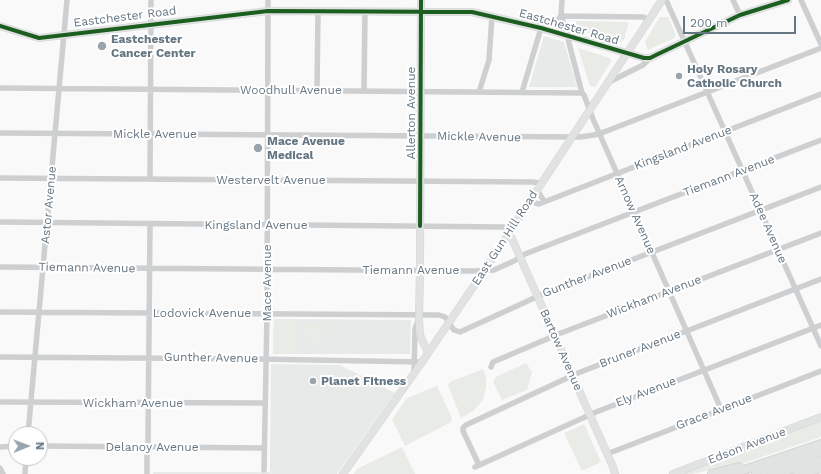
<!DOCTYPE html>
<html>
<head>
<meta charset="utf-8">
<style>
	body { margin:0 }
	#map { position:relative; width:821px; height:474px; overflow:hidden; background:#f9f9f9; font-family:"Work Sans",sans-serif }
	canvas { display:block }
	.north { position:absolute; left:8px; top:426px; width:40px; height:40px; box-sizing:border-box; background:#fff; border:1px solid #c1c8cd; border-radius:50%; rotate:89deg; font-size:11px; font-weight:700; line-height:16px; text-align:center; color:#657683 }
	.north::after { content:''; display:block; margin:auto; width:14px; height:18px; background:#99a4ac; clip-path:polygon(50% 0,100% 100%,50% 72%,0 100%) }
	.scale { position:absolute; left:683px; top:16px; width:113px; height:18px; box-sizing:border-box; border:2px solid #657683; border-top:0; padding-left:5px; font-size:12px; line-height:14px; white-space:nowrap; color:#657683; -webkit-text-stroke:3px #fff; paint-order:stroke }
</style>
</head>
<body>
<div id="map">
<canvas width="821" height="474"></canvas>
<div class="north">N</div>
<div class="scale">200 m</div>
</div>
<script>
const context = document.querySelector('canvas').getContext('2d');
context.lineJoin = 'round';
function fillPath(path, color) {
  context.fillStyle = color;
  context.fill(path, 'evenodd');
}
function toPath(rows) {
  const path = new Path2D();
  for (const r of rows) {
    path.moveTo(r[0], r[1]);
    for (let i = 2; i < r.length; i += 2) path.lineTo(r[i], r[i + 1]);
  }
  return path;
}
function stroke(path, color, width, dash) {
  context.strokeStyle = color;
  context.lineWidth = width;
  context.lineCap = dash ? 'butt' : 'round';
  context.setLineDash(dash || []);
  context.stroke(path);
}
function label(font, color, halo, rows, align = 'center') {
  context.font = font + ' "Work Sans",sans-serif';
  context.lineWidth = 4;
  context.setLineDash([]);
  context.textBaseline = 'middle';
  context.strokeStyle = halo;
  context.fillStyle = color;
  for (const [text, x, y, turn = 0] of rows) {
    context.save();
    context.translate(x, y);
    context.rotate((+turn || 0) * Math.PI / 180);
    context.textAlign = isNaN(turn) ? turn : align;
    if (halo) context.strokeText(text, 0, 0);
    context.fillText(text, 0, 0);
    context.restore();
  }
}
fillPath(toPath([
	[544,36,564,42,577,87,529,87],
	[274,319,411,320,410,354,273,354],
	[271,364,340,365,395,393,337,474,153,474,153,472,270,472]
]), '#e8e9e9');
fillPath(toPath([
	[660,17,668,17,676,35,674,38,648,50,645,42],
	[576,21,629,22,624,40,618,43,576,29],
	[578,48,610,58,611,62,595,87,590,86],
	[274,319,297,320,296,354,273,354],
	[330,321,338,321,338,334,330,334],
	[325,323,324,345,314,345,308,342,304,335,304,323],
	[526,363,532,372,527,390,502,400,493,382,496,377],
	[483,369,486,377,486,387,483,400,473,411,461,418,448,385,450,382],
	[437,386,452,418,451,422,405,446,392,419,407,398],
	[821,420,821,437,738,465,691,474,681,474],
	[584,424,601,462,582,471,564,433],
	[402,447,415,474,354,474,357,469]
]), '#e8ebe6');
const major = toPath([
	[421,0,420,270,419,320,420,335,428,353],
	[0,26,39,38,268,11,472,12,541,28,644,58,650,58,656,55,740,15,788,0],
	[509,232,613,467,615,474],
	[343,474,422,362,484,271,662,0],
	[673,474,821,417]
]);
const highway = toPath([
	[712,474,739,467],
	[732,474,821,444],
	[756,474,776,466,821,452],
	[772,474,821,461],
	[798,474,821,468]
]);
stroke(major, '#d5d6d7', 8);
stroke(highway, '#d5d6d6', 10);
stroke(toPath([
	[562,0,561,16,568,35,569,43,582,93,584,95,593,119,721,409],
	[666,0,821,346],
	[733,0,740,15],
	[801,0,821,44],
	[555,31,558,20,561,16,643,17,649,20],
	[609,82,643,65,650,58],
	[0,88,582,93],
	[317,90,318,11],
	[364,91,365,12],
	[479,92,489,60,492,16],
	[522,92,541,28],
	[0,133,580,137,594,135,604,132,821,48],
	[0,178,532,182,541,183],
	[150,179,151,0],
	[537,190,544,201],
	[531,200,535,203,539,204,821,94],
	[0,222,503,227,507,228,509,232],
	[0,267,475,271,494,270,514,261,525,254,821,140],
	[0,312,439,315,445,317,454,330,460,332,543,294,821,187],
	[0,357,258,359,422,362],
	[491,367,493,362,561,333,821,233],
	[414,373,415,329,418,320],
	[0,402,265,403],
	[28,434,67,0],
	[40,446,264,448],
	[0,447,16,446],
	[607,454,821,371],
	[479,465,463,431,463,428,466,425,578,373,821,279],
	[475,467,596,412,821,325],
	[0,468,3,474],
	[264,470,267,314,268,0],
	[25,474,26,458],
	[147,474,147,451,148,442,150,224]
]), '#cecfd0', 5.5);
stroke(major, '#e1e2e2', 7);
stroke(highway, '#e1e2e2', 8);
stroke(toPath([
	[0,26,39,38,268,11,472,12,541,28,644,58,650,58,656,55,740,15,788,0],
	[420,226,421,0]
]), '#1b5e20', 4);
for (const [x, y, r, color] of [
	[102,46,5,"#99a4ac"],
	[679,76,4,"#99a4ac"],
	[258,148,5,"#99a4ac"],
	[313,381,4,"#99a4ac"]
]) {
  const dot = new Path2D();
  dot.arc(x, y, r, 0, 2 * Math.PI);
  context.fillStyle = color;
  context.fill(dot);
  stroke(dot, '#fff', 1.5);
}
label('12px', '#657683', '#fff', [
	["Eastchester Road",125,17,-7],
	["Eastchester Road",569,27,16],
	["Woodhull Avenue",291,90],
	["Allerton Avenue",411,113,-90],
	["Mickle Avenue",155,134],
	["Mickle Avenue",479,137,1],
	["Kingsland Avenue",683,148,-21],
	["Tiemann Avenue",729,176,-21],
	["Westervelt Avenue",271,180],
	["Astor Avenue",49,205,-85],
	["Arnow Avenue",635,215,66],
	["Kingsland Avenue",256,225],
	["Adee Avenue",768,228,66],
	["East Gun Hill Road",505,238,-57],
	["Tiemann Avenue",87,268,1],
	["Tiemann Avenue",411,270],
	["Gunther Avenue",587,277,-21],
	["Mace Avenue",267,283,-90],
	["Wickham Avenue",654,297,-21],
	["Lodovick Avenue",202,313],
	["Bruner Avenue",640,349,-21],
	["Bartow Avenue",561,350,66],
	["Gunther Avenue",211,358,1],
	["Ely Avenue",646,392,-21],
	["Wickham Avenue",133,403],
	["Grace Avenue",714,412,-21],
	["Edson Avenue",747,446,-21],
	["Delanoy Avenue",152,447]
]);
label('bold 12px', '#657683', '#fff', [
	["Eastchester",111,39],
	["Cancer Center",111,53],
	["Holy Rosary",687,69],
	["Catholic Church",687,83],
	["Mace Avenue",267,141],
	["Medical",267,155],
	["Planet Fitness",321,381]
], 'left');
</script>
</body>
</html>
